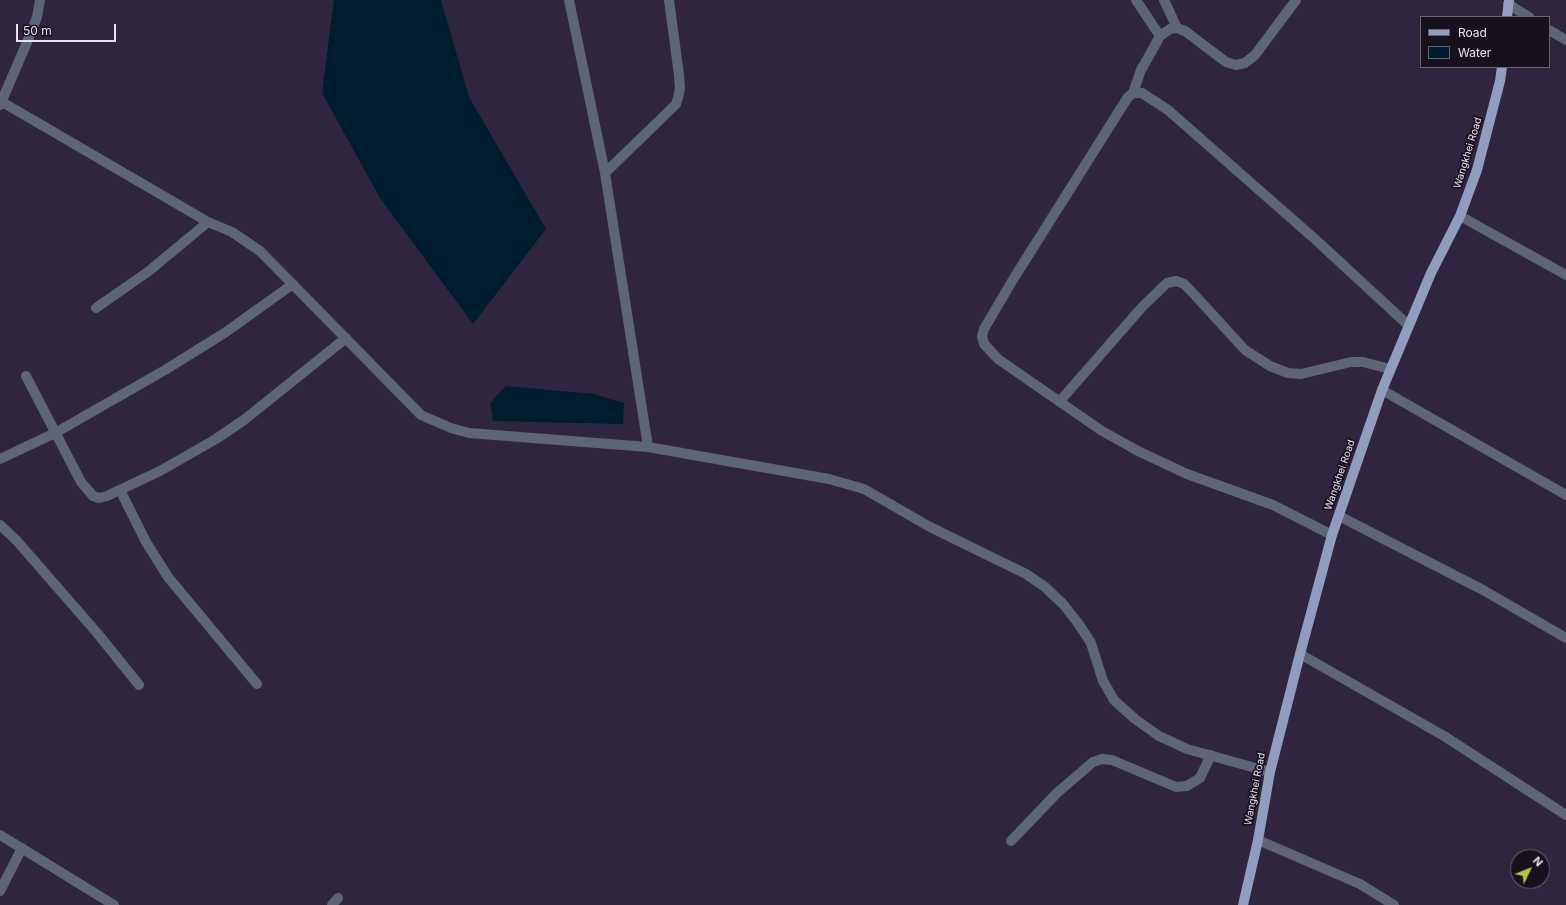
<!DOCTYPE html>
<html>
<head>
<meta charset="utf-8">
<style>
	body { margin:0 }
	#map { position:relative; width:1566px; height:905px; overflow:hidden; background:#30253f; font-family:Inter,sans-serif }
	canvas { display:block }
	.legend { position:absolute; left:1420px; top:16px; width:130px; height:52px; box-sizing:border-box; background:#16111c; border:1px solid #6a6572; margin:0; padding:5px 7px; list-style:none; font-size:12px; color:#e9e2f3 }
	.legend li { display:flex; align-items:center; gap:8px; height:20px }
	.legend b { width:20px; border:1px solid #6a6572 }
	.north { position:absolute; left:1510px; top:849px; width:40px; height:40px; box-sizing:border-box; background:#16111c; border:1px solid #6a6572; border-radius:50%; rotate:47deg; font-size:11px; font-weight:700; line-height:16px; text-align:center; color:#e9e2f3 }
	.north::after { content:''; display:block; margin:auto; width:14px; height:18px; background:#b3c24b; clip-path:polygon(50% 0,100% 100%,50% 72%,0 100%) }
	.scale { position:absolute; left:16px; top:24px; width:100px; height:18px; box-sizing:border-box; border:2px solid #e9e2f3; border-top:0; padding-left:5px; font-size:12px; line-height:14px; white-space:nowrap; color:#e9e2f3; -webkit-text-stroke:3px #16111c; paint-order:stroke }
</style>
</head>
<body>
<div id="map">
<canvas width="1566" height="905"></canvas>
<ul class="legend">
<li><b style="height:5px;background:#919dbf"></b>Road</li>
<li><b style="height:11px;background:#001d2d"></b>Water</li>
</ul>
<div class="north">N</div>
<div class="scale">50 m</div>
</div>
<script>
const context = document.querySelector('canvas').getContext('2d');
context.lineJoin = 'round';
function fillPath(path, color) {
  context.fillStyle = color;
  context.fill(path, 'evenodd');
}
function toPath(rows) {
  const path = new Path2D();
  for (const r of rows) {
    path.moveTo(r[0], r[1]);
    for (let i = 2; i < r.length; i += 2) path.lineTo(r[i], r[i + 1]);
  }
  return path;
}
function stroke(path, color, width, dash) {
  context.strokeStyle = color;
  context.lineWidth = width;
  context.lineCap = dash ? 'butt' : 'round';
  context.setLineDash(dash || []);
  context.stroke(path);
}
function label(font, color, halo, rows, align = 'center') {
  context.font = font + ' Inter,sans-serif';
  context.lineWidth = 3.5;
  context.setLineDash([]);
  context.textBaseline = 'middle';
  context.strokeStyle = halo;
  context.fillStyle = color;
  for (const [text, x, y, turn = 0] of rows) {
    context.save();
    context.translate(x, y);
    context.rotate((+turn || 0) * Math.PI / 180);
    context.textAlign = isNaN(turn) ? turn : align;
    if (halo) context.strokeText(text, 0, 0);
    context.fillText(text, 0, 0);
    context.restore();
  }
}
fillPath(toPath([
	[334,0,441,0,469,97,546,229,473,324,380,198,322,93],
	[506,386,594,394,624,403,623,424,493,421,490,403]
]), '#001d2d');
stroke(toPath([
	[569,0,605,173,648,447],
	[1136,0,1160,36],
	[1164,0,1177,28],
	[1508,4,1529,17],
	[1549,30,1566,40],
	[1133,93,1141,70,1149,56,1160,36,1170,29,1177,28,1185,31,1226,62,1236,65,1245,63,1255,55,1296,0],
	[2,102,208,222,232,232,260,251,421,415,451,428,469,433,648,447,829,479,864,489,930,527,1026,574,1045,587,1063,604,1078,623,1091,643,1103,681,1114,700,1135,719,1159,736,1187,749,1270,772],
	[0,105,28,40,37,17,40,0],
	[605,173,670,110,676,104,678,98,680,88,679,75,669,0],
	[1460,216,1566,275],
	[96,308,149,271,208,222],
	[26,376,81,482,93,496,99,498,107,496,160,471,216,439,244,420,346,338],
	[1382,390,1566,495],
	[1060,401,1143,306,1167,283,1176,281,1184,284,1192,292,1245,350,1270,366,1288,373,1301,374,1351,362,1363,362,1390,369],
	[0,459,55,433,165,370,226,332,293,284],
	[120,490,146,542,168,577,257,684],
	[1339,516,1483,590,1566,638],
	[0,525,17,541,98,634,139,685],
	[1332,535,1273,505,1187,474,1138,451,1102,431,998,359,984,344,982,336,984,329,1014,278,1128,97,1133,93,1142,93,1168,110,1316,240,1408,325],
	[1300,654,1444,736,1566,815],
	[0,835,114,905],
	[1258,840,1360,884,1394,905],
	[1011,841,1057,793,1093,762,1102,759,1112,760,1176,787,1187,786,1200,778,1211,755],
	[0,891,22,848],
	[332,905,338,898]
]), '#5e6575', 10);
stroke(toPath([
	[1507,17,1509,0],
	[1243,905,1258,840,1270,772,1300,654,1332,535,1382,390,1431,273,1460,216,1477,170,1500,81,1502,67]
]), '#919dbf', 10);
label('10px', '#e9e2f3', '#16111c', [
	["Wangkhei Road",1468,153,-73],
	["Wangkhei Road",1340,475,-71],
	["Wangkhei Road",1255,789,-79]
]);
</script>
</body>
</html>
